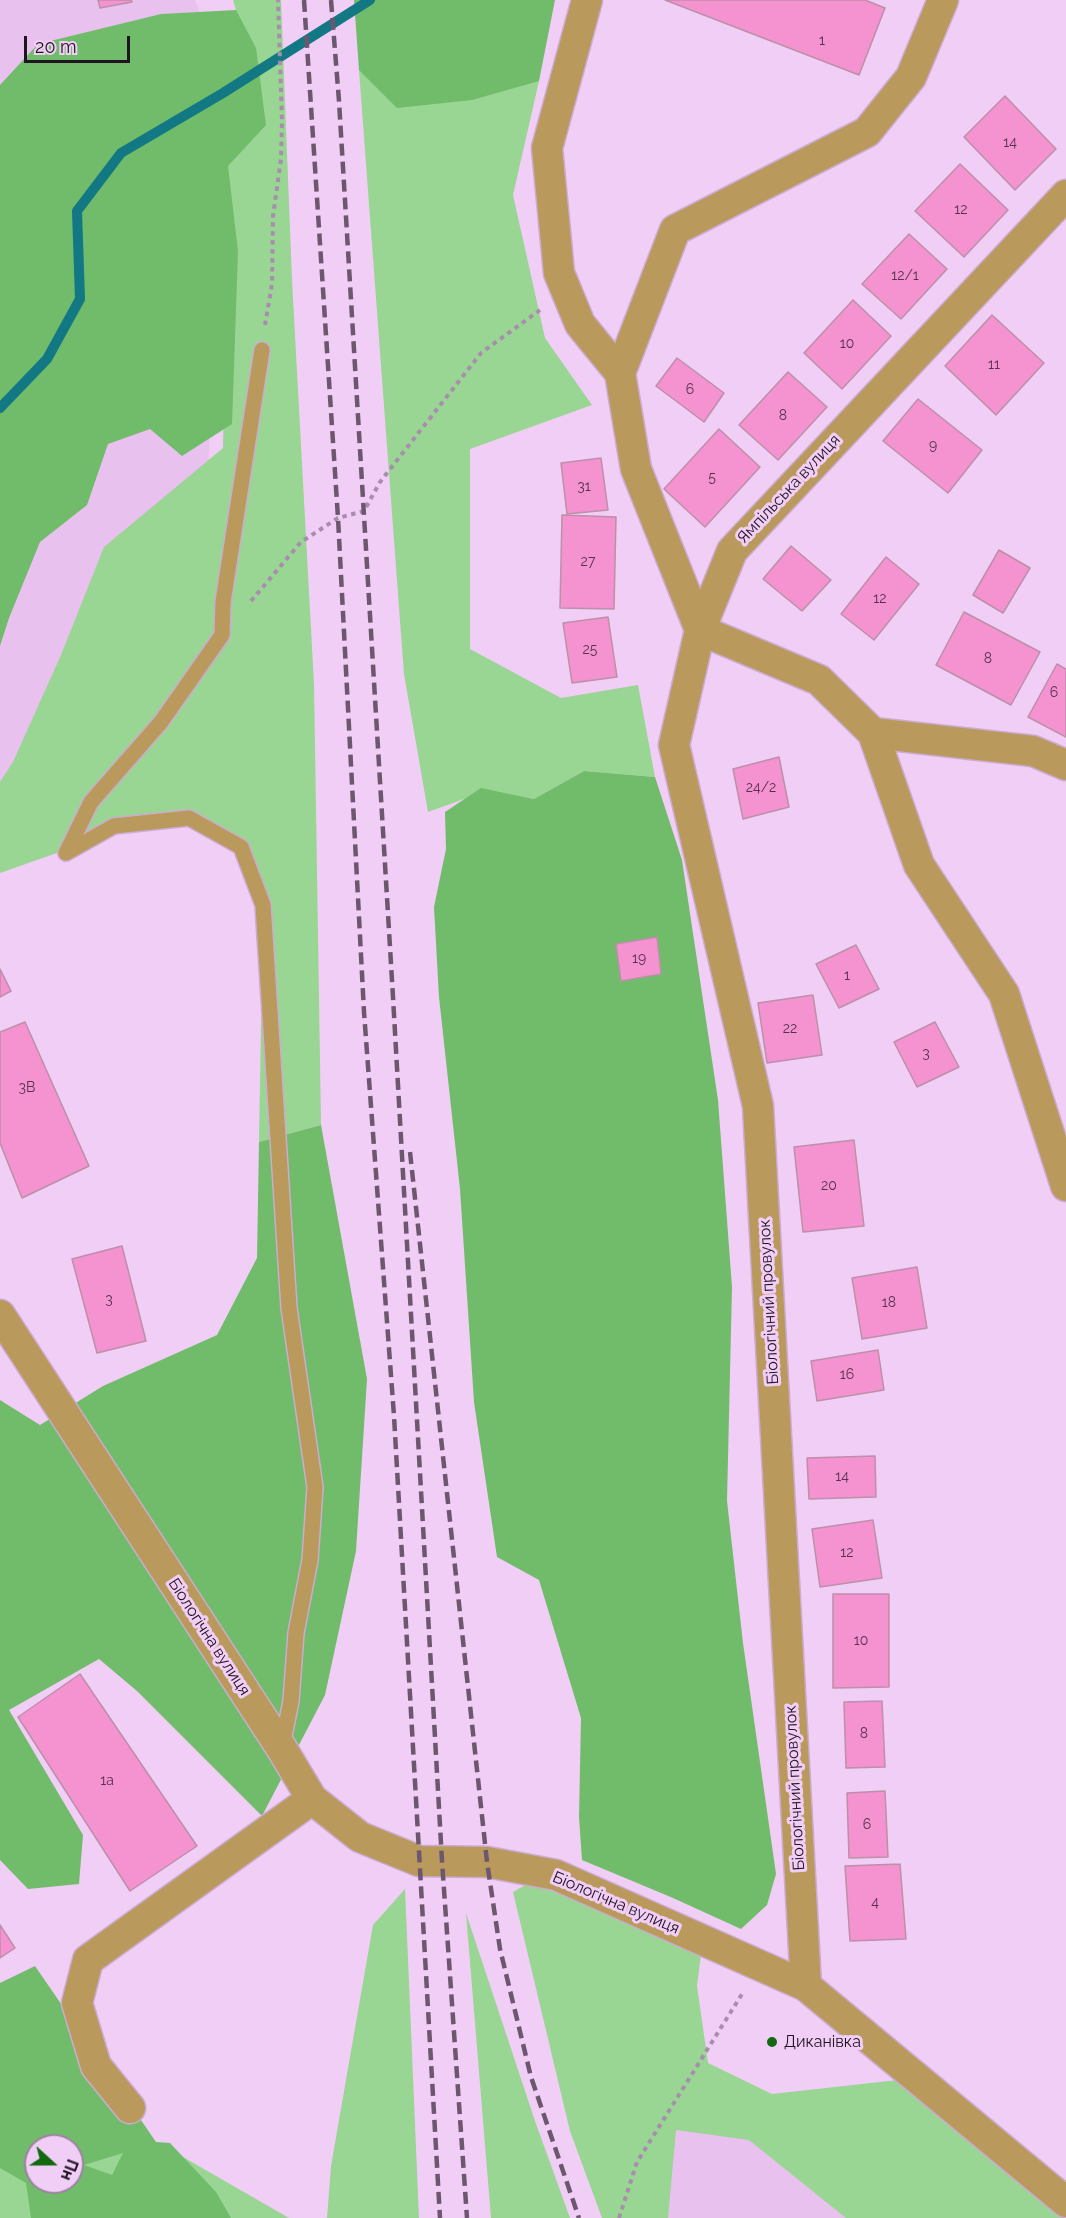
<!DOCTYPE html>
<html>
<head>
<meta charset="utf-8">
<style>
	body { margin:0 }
	#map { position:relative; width:1066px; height:2218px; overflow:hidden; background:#f1cef6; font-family:Raleway,sans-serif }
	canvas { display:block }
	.north { position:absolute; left:24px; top:2134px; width:60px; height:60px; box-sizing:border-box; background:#f1cef6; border:2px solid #9d83a1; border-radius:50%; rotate:111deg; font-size:16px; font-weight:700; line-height:24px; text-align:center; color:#201322 }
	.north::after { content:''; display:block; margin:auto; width:21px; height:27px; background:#12690f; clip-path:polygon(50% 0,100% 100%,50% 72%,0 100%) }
	.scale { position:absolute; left:24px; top:36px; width:106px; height:27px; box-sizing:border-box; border:3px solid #201322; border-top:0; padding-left:8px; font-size:18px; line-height:21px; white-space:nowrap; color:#201322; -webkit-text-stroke:4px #f1cef6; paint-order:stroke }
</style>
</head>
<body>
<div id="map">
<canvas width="1066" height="2218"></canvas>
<div class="north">Пн</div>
<div class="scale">20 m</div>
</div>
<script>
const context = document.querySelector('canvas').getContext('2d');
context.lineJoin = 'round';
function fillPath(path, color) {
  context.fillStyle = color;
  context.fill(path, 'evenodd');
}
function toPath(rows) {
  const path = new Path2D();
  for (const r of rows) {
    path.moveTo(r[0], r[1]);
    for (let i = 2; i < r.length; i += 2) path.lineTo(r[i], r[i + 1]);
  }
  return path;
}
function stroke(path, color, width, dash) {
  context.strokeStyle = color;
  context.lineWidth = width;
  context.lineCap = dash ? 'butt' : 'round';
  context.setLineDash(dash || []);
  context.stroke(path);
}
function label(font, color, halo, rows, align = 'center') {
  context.font = font + ' Raleway,sans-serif';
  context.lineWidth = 6;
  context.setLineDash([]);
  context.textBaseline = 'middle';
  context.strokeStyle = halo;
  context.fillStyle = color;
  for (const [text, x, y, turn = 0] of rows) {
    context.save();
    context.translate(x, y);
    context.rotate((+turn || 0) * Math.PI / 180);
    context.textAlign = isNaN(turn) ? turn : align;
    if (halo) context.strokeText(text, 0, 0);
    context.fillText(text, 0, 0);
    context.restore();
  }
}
fillPath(toPath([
	[0,0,195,0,205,26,217,297,199,642,0,838],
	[667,2084,939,2218,663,2218]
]), '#e9c1ef');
fillPath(toPath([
	[233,0,281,0,292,280,314,684,321,1125,259,1142,263,905,241,847,188,818,142,823,0,873,0,782,13,762,61,655,104,547,223,448,228,166,236,10],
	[359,70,539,81,513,195,545,338,592,405,470,449,470,649,561,698,638,685,655,777,584,771,534,799,489,790,428,812,404,674],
	[529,1883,637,1922,701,1954,697,1986,708,2063,772,2094,916,2078,1066,2193,1066,2218,846,2218,749,2140,676,2130,668,2218,602,2218,570,2131,513,1892],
	[405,1889,419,2218,327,2218,331,2166,373,1925],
	[466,1913,535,2121,570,2218,491,2218],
	[157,2142,289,2218,0,2218,0,2155,36,2182,72,2182,72,2167]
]), '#99d593');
fillPath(toPath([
	[354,0,555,0,539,81,472,100,397,108,359,70],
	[236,10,256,48,266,125,228,166,238,251,232,424,182,456,150,429,108,444,87,505,40,542,9,618,0,646,0,85,38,44,161,14],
	[584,771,655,777,682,860,718,1100,732,1287,727,1501,743,1643,776,1874,767,1905,741,1929,673,1898,582,1860,579,1817,581,1718,539,1580,497,1557,474,1402,460,1189,439,997,434,907,446,849,445,812,481,788,534,799],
	[321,1125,367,1379,356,1551,325,1695,262,1816,137,1691,99,1659,9,1710,83,1835,79,1884,28,1889,0,1860,0,1400,40,1425,103,1386,217,1335,257,1258,259,1142],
	[35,1966,156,2142,170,2143,216,2192,231,2218,31,2218,26,2183,0,2168,0,1983],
	[36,2146,72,2146,72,2182,36,2182],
	[123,2153,112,2175,84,2165]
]), '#70bc6a');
stroke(toPath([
	[0,408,47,359,80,299,77,211,121,153,223,93,370,0]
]), '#127884', 10);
const building = toPath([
	[98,0,131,0,132,2,100,8,98,0],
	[665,0,865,0,885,8,859,75,665,0],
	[1005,96,1056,149,1015,190,964,137,1005,96],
	[960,164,1008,210,964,257,915,211,960,164],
	[909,234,947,269,901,319,862,284,909,234],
	[853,300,891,336,842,389,804,353,853,300],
	[992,315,1044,363,996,415,945,366,992,315],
	[677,358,724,393,704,422,656,386,677,358],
	[788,372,827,407,778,460,739,425,788,372],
	[918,399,982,450,948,493,883,441,918,399],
	[719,429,760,467,705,527,664,489,719,429],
	[601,458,608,510,567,514,561,463,601,458],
	[562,515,616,517,614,609,560,608,562,515],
	[791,546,831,580,802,611,763,579,791,546],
	[999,550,1030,568,1003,613,973,595,999,550],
	[886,557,919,584,874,640,841,614,886,557],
	[964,612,1040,652,1011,705,936,665,964,612],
	[608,617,617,677,572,683,563,623,608,617],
	[1057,664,1066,669,1066,737,1028,717,1057,664],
	[779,757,789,807,743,819,733,769,779,757],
	[657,937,661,974,621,981,616,944,657,937],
	[856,945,879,989,839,1008,816,964,856,945],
	[0,969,11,991,0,997,0,969],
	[813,995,822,1055,767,1063,758,1003,813,995],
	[25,1022,89,1166,22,1198,0,1143,0,1032,25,1022],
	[935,1022,959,1067,917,1087,894,1042,935,1022],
	[854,1140,864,1226,803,1232,794,1147,854,1140],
	[122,1246,146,1341,97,1353,72,1259,122,1246],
	[917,1267,927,1328,862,1339,852,1278,917,1267],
	[878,1350,884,1390,817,1401,811,1361,878,1350],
	[875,1456,876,1497,809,1499,807,1458,875,1456],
	[873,1520,882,1578,820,1587,812,1529,873,1520],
	[833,1594,889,1594,889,1687,833,1688,833,1594],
	[80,1674,197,1846,130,1891,18,1717,80,1674],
	[882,1701,885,1767,846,1768,844,1702,882,1701],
	[885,1791,888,1857,849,1858,847,1793,885,1791],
	[900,1864,906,1939,850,1941,845,1866,900,1864],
	[0,1925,15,1948,0,1958,0,1925]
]);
fillPath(building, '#f493d0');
stroke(building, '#bc8faa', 1.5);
const service = toPath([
	[66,853,114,826,189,818,241,847,263,905,289,1308,315,1487,310,1560,296,1633,291,1701,282,1746],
	[66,853,91,802,161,722,222,635,223,602,262,350]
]);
const minor = toPath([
	[587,0,547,148,559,273,580,324,620,373],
	[700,630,636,469,620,373,675,230,867,132,911,77,943,0],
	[700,630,819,680,873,733,919,865,1004,994,1066,1186],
	[873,733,1033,751,1066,765],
	[0,1315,282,1749,312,1799,360,1837,419,1861,487,1862,556,1875,806,1986,1066,2202],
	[806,1986,758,1106,674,745,700,630,732,551,1066,195],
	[130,2108,96,2066,77,2003,88,1960,312,1799]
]);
stroke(service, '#cbacd0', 18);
stroke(minor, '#cbacd0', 33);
stroke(toPath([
	[265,325,272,284,273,216,281,159,282,122,278,0],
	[251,601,301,542,338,518,364,511,380,482,481,353,540,310],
	[619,2218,637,2162,742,1994]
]), '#a98dad', 4, [4.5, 4.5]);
stroke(service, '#ba995c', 15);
stroke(minor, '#ba995c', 30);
stroke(toPath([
	[304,0,338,518,364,1012,394,1416,440,2218],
	[331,0,339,101,393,997,442,1861,467,2218],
	[410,1152,487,1862,500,1949,531,2077,579,2218]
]), '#6c576f', 4.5, [12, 6]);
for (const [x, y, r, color] of [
	[772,2042,6,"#12690f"]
]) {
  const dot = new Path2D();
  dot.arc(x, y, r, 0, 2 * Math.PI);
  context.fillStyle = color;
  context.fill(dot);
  stroke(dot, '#f1cef6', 2);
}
label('14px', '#55334e', null, [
	["1",822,41],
	["14",1010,143],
	["12",961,210],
	["12/1",905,276],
	["10",847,344],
	["11",994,365],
	["6",690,390],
	["8",783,416],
	["9",933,446],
	["5",712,478],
	["31",584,487],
	["27",588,562],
	["12",880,599],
	["25",590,650],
	["8",988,659],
	["6",1054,693],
	["24/2",761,788],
	["19",639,959],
	["1",847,976],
	["22",790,1029],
	["3",926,1054],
	["3В",27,1088],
	["20",829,1186],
	["3",109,1300],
	["18",889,1303],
	["16",847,1375],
	["14",842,1477],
	["12",847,1553],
	["10",861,1641],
	["8",864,1734],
	["1а",107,1781],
	["6",867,1825],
	["4",875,1903]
]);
label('16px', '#201322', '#f1cef6', [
	["Ямпільська вулиця",789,489,-47],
	["Біологічний провулок",769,1302,-93],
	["Біологічна вулиця",209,1637,57],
	["Біологічний провулок",795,1788,-93],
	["Біологічна вулиця",616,1903,23]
]);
label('16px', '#201322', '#f1cef6', [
	["Диканівка",784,2042]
], 'left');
</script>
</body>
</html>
